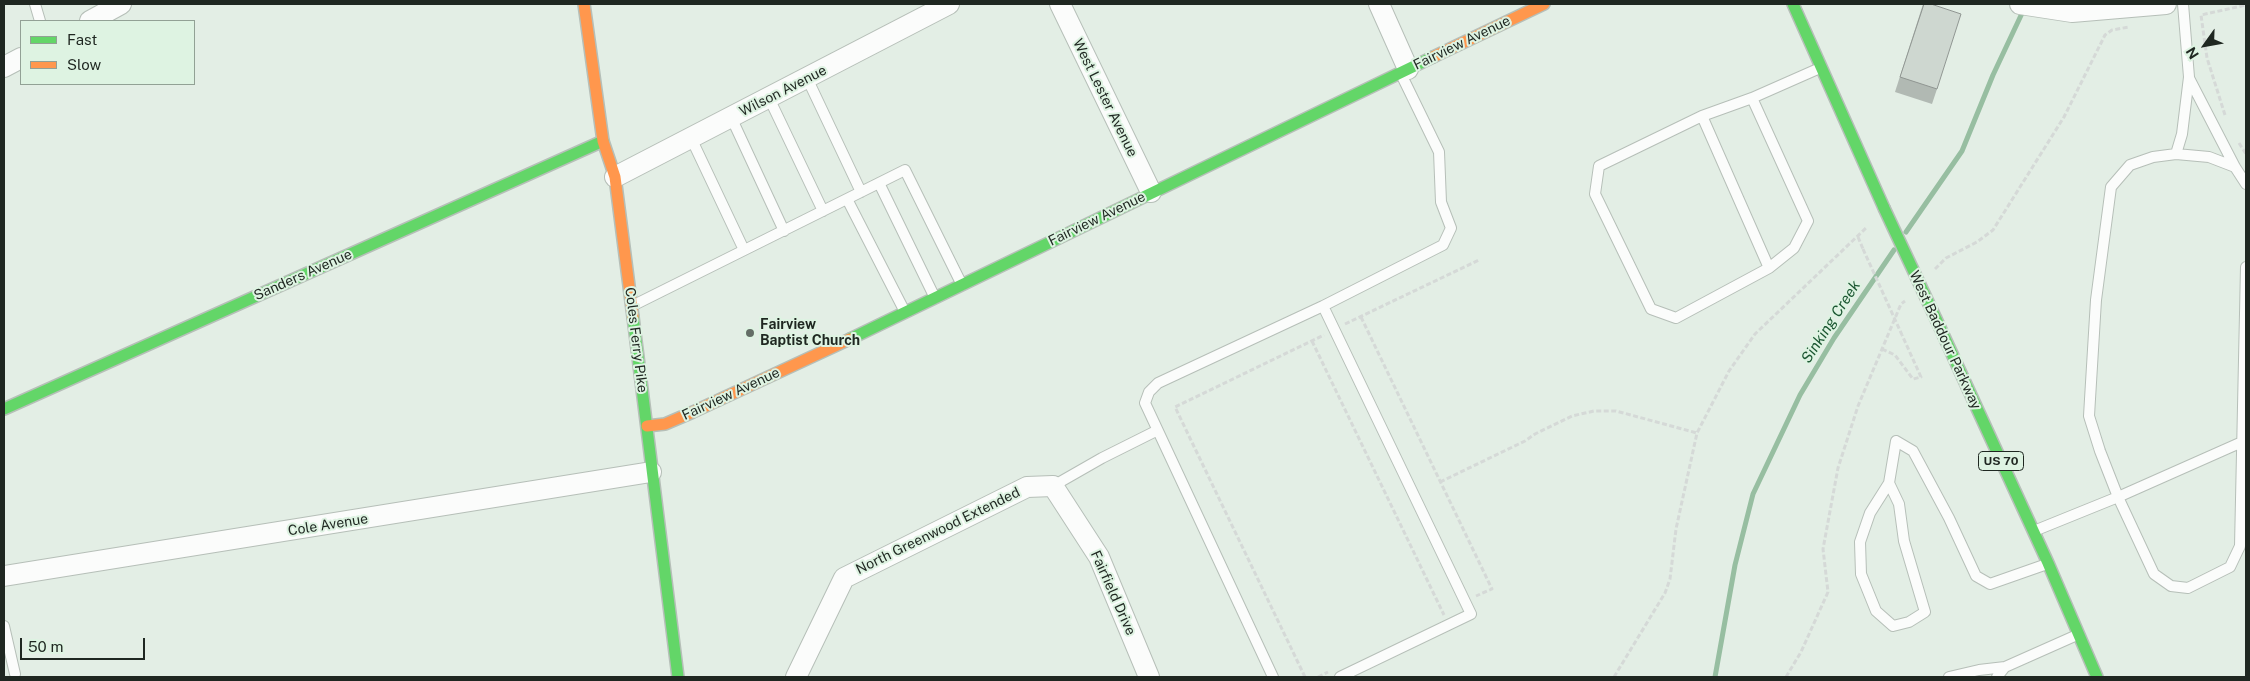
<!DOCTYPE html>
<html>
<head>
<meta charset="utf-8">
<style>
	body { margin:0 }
	#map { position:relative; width:2250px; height:681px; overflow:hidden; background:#e3eee5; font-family:"Public Sans",sans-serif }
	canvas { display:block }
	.frame { position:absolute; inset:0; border:5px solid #1f2721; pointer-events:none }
	.legend { position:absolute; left:20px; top:20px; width:175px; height:65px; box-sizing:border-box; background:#def3e2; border:1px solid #92a195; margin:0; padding:6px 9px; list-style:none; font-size:15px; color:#1f2721 }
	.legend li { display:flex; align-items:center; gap:10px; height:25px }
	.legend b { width:25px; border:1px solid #92a195 }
	.north { position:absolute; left:2180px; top:20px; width:50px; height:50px; -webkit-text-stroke:4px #def3e2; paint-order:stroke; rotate:238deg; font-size:14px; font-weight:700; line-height:20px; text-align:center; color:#1f2721 }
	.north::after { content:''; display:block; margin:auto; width:18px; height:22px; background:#1f2721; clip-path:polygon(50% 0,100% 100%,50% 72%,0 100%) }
	.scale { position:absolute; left:20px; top:638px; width:125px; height:22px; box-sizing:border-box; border:2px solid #1f2721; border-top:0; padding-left:6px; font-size:15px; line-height:18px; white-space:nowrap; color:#1f2721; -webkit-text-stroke:4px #def3e2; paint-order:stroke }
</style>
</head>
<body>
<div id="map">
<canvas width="2250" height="681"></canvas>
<div class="frame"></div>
<ul class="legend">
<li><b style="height:6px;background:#63d668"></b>Fast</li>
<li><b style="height:6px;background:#ff974d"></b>Slow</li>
</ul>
<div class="north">N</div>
<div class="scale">50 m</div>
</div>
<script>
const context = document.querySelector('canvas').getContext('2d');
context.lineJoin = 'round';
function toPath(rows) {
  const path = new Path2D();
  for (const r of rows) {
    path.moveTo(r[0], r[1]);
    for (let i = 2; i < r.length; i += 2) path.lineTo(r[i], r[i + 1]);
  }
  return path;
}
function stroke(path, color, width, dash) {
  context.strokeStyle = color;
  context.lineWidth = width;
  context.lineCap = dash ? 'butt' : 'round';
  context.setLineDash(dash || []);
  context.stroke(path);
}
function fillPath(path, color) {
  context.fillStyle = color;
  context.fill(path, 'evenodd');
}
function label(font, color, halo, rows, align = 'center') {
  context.font = font + ' "Public Sans",sans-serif';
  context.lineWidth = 4;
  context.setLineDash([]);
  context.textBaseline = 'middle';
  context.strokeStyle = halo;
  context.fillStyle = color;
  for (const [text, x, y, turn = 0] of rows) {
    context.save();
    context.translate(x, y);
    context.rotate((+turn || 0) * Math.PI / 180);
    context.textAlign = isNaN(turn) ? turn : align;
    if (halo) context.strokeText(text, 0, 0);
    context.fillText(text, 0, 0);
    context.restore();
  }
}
stroke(toPath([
	[1906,232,1962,151,1993,75,2024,9],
	[1715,677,1735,565,1753,494,1800,395,1834,338,1894,250]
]), '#97bea1', 5);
const lane = toPath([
	[35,4,40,21],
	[2183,4,2189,77,2182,134,2176,154,2153,157,2130,165,2111,187,2096,300,2090,399,2089,416,2100,451,2118,497,2154,574,2171,586,2188,588,2230,567,2240,546,2246,267],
	[807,78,861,192],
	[2189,78,2235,167,2246,184],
	[769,98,823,211],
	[1752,98,1808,221,1794,248,1769,268,1676,318,1651,309,1595,194,1599,166,1702,116,1752,98,1820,68],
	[1702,116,1769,268],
	[731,117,784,231],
	[691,138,744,250],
	[2176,154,2209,157,2235,167],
	[879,183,935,298],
	[847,199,905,312],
	[632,306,905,170,962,285],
	[1323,306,1471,614,1340,677],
	[1889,483,1899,504,1904,541,1925,612,1909,622,1893,626,1876,611,1861,574,1860,542,1870,513,1889,483,1896,441,1913,451,1949,518,1976,576,1990,584,2047,564],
	[1053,486,1102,458,1156,431],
	[2034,531,2118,497,2242,442],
	[4,626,15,674],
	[1273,677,1145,403,1149,392,1158,383,1323,306,1443,245,1451,228,1441,202,1439,152,1401,74],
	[1949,677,1979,670,2005,667],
	[1997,677,2005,667,2077,635]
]);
const street = toPath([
	[1060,4,1151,192],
	[1379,4,1408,69],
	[2020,4,2072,12,2166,4],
	[90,21,121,4],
	[4,67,21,58],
	[615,177,949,4],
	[4,576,651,472],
	[796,677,844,578,1027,487,1053,486,1099,557,1149,677]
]);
const fast = toPath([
	[1793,4,1884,208],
	[633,317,678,677],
	[1936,319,2048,563,2097,677],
	[850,339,1433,57],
	[4,409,603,141]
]);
const slow = toPath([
	[584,4,603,141,615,177,633,317],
	[1433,57,1544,4],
	[647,426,665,424,693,412,850,339]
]);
stroke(lane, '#b6bfb8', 12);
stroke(street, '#b6bfb8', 22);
stroke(fast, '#b6bfb8', 14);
stroke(slow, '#b6bfb8', 14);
stroke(toPath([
	[2225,115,2207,58,2201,15,2246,5],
	[2239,143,2246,154],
	[1858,237,1863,249],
	[1935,269,1946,258,1977,242,1993,230,2064,117,2105,35,2112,30,2129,27],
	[1361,317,1492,589,1476,596],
	[1345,324,1479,260],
	[1312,341,1444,615],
	[1882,349,1895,355,1913,379,1921,377,1902,335],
	[1440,482,1525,441,1535,434,1572,416,1594,411,1616,411,1697,433],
	[1305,677,1175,407,1324,335],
	[1318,677,1328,672],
	[1614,677,1665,593,1670,579,1676,529,1697,433,1729,371,1755,334,1866,228],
	[1786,677,1801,652,1828,592,1823,549,1838,468,1858,406,1901,304,1905,301]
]), '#d5d9d7', 3, [5, 2.5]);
stroke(lane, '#fbfcfb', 10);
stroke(street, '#fbfcfb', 20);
stroke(fast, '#63d668', 11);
stroke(slow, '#ff974d', 11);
const fastBridge = toPath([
	[1884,208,1936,319]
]);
stroke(fastBridge, '#b6bfb8', 14, []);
stroke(toPath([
	[1863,249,1902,335]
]), '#d5d9d7', 3, [5, 2.5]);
stroke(fastBridge, '#63d668', 11);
fillPath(toPath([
	[1923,4,1937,89,1932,104,1895,92]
]), '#b1b9b3');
const building = toPath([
	[1924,4,1931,4,1961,14,1937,89,1900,77,1924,4]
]);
fillPath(building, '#ced7d0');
stroke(building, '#909692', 1);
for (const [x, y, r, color] of [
	[750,333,5,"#646d66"]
]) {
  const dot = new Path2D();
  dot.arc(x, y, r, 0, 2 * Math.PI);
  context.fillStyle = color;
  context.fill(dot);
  stroke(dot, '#def3e2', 2);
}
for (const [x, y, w] of [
	[2001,461,45]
]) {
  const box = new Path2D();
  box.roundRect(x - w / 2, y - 9.5, w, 19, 4);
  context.fillStyle = '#def3e2';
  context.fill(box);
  stroke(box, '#1f2721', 1);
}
label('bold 12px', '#1f2721', null, [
	["US 70",2001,461]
]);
label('14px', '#1f2721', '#def3e2', [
	["Fairview Avenue",1462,43,-26],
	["Wilson Avenue",783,91,-27],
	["West Lester Avenue",1105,98,64],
	["Fairview Avenue",1097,219,-26],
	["Sanders Avenue",303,275,-24],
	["Coles Ferry Pike",636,340,83],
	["West Baddour Parkway",1945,340,65],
	["Fairview Avenue",731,394,-25],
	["Cole Avenue",328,525,-9],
	["North Greenwood Extended",938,531,-26],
	["Fairfield Drive",1113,593,66]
]);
label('bold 14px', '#1f2721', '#def3e2', [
	["Fairview",760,325],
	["Baptist Church",760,341]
], 'left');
label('italic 15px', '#1c5732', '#def3e2', [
	["Sinking Creek",1831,322,-57]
]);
</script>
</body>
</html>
